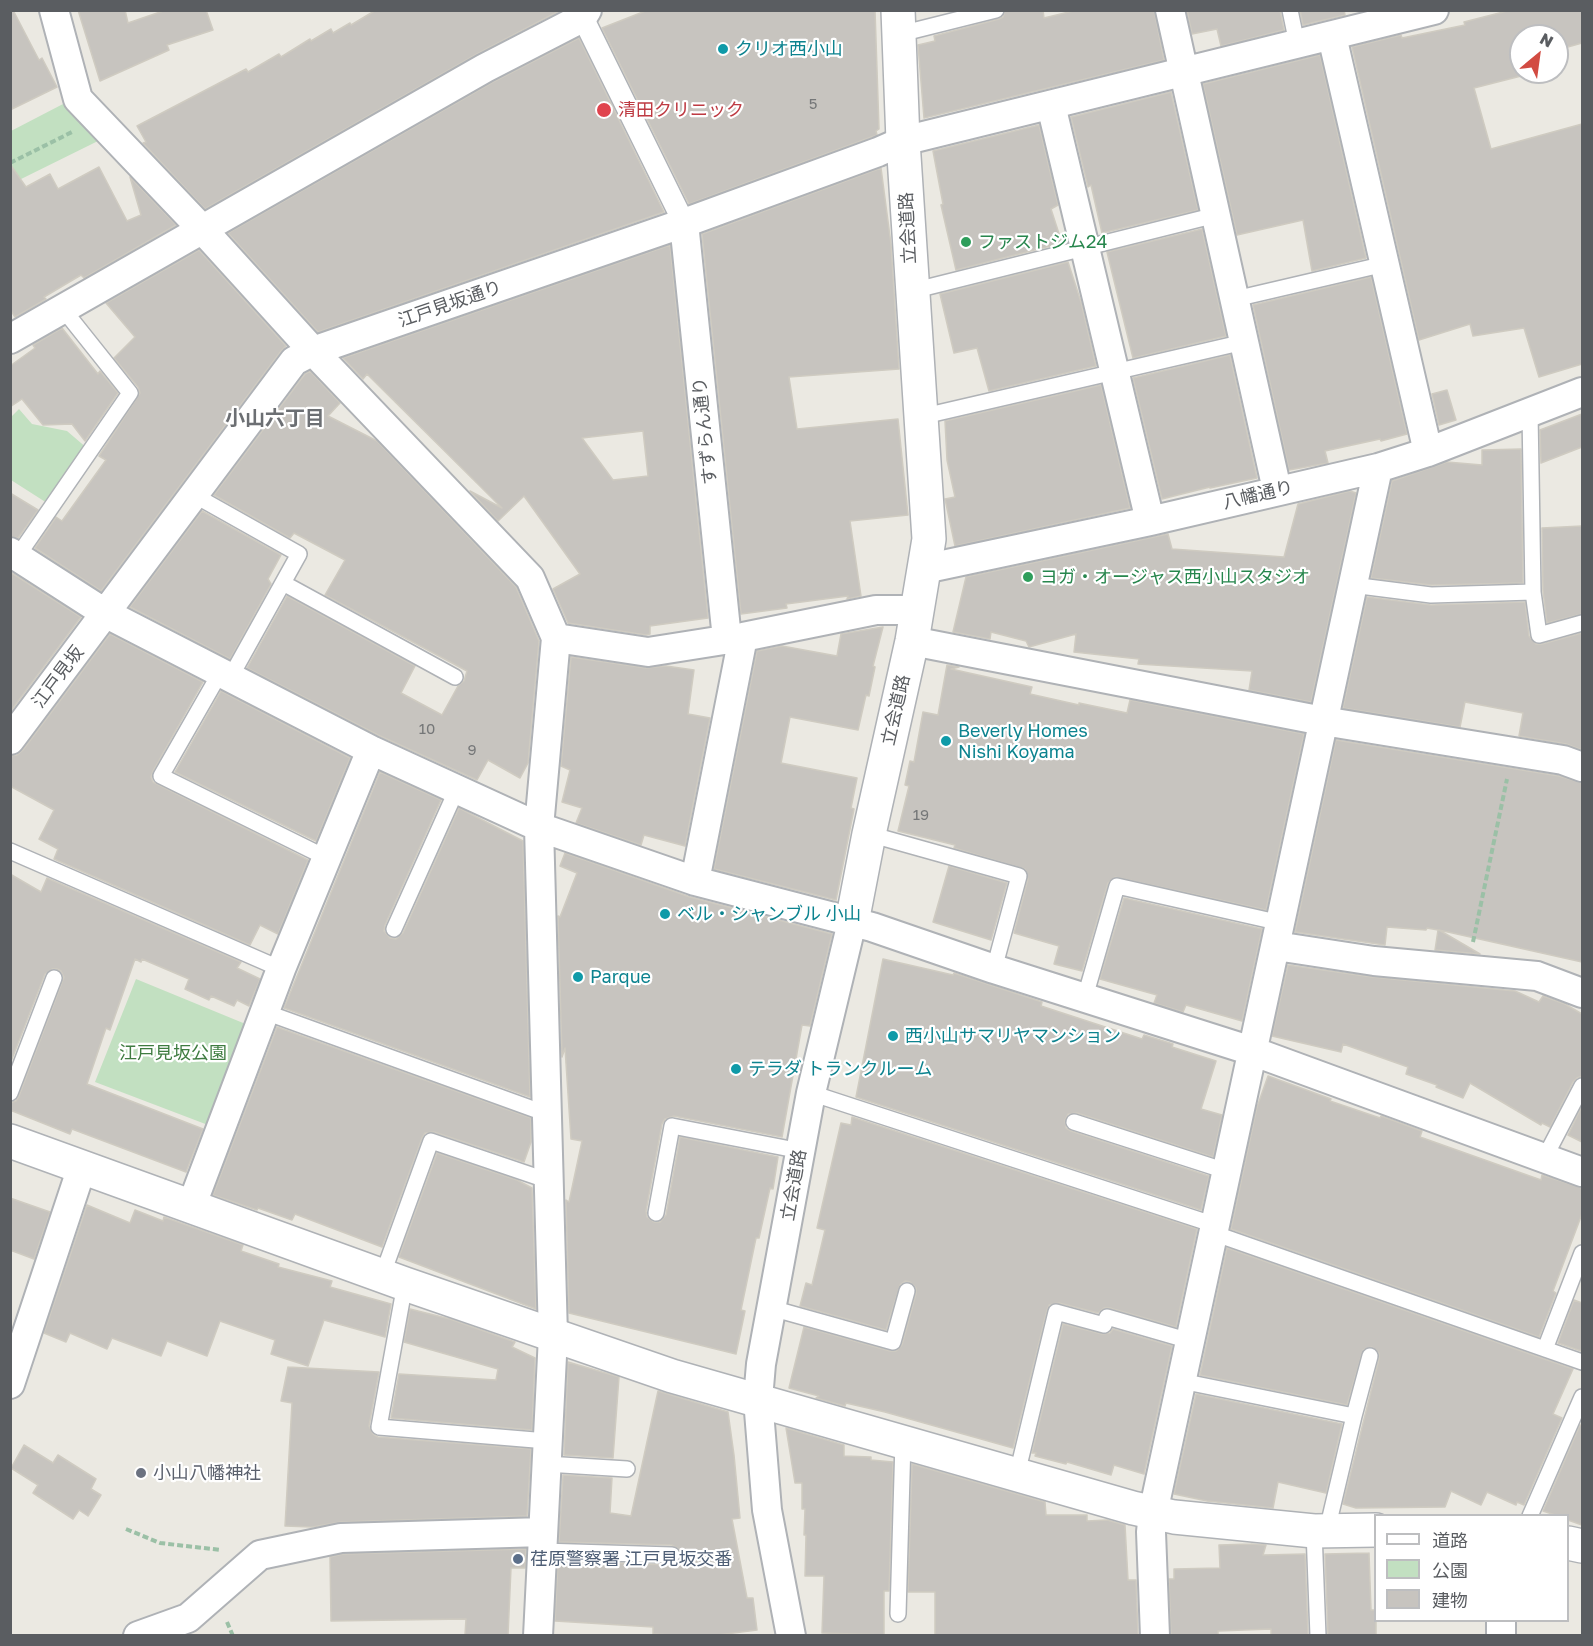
<!DOCTYPE html>
<html>
<head>
<meta charset="utf-8">
<style>
	body { margin:0 }
	#map { position:relative; width:1593px; height:1646px; overflow:hidden; background:#ebe9e2; font-family:"Golos Text","Noto Sans JP",sans-serif }
	canvas { display:block }
	.frame { position:absolute; inset:0; border:12px solid #5a5d61; pointer-events:none }
	.legend { position:absolute; left:1374px; top:1514px; width:195px; height:108px; box-sizing:border-box; background:#fff; border:2px solid #bdbec0; margin:0; padding:8px 10px; list-style:none; font-size:18px; color:#5a5d61 }
	.legend li { display:flex; align-items:center; gap:12px; height:30px }
	.legend b { width:30px; border:2px solid #bdbec0 }
	.north { position:absolute; left:1509px; top:24px; width:60px; height:60px; box-sizing:border-box; background:#fff; border:2px solid #bdbec0; border-radius:50%; rotate:29deg; font-size:16px; font-weight:700; line-height:24px; text-align:center; color:#5a5d61 }
	.north::after { content:''; display:block; margin:auto; width:21px; height:27px; background:#d24b42; clip-path:polygon(50% 0,100% 100%,50% 72%,0 100%) }
</style>
</head>
<body>
<div id="map">
<canvas width="1593" height="1646"></canvas>
<div class="frame"></div>
<ul class="legend">
<li><b style="height:8px;background:#fff"></b>道路</li>
<li><b style="height:16px;background:#c2e0c1"></b>公園</li>
<li><b style="height:16px;background:#c7c4bf"></b>建物</li>
</ul>
<div class="north">N</div>
</div>
<script>
const context = document.querySelector('canvas').getContext('2d');
context.lineJoin = 'round';
function fillPath(path, color) {
  context.fillStyle = color;
  context.fill(path, 'evenodd');
}
function toPath(rows) {
  const path = new Path2D();
  for (const r of rows) {
    path.moveTo(r[0], r[1]);
    for (let i = 2; i < r.length; i += 2) path.lineTo(r[i], r[i + 1]);
  }
  return path;
}
function stroke(path, color, width, dash) {
  context.strokeStyle = color;
  context.lineWidth = width;
  context.lineCap = dash ? 'butt' : 'round';
  context.setLineDash(dash || []);
  context.stroke(path);
}
function label(font, color, halo, rows, align = 'center') {
  context.font = font + ' "Golos Text","Noto Sans JP",sans-serif';
  context.lineWidth = 4.5;
  context.setLineDash([]);
  context.textBaseline = 'middle';
  context.strokeStyle = halo;
  context.fillStyle = color;
  for (const [text, x, y, turn = 0] of rows) {
    context.save();
    context.translate(x, y);
    context.rotate((+turn || 0) * Math.PI / 180);
    context.textAlign = isNaN(turn) ? turn : align;
    if (halo) context.strokeText(text, 0, 0);
    context.fillText(text, 0, 0);
    context.restore();
  }
}
fillPath(toPath([
	[63,104,98,141,11,184,11,131],
	[19,409,32,424,67,431,88,449,47,503,11,480,10,418],
	[136,979,248,1025,208,1125,95,1082]
]), '#c2e0c1');
const building = toPath([
	[10,10,13,10,39,60,42,58,57,87,10,110,10,10],
	[78,10,125,10,128,23,166,10,206,10,213,30,167,45,169,50,100,81,78,10],
	[376,10,561,10,477,54,205,209,143,143,146,142,137,126,246,69,248,72,279,54,281,57,310,39,311,41,331,29,333,33,350,23,351,25,376,10],
	[648,10,875,10,879,129,876,131,877,135,689,204,602,28,648,10],
	[1005,10,1043,10,1044,18,1077,10,1154,10,1164,60,924,118,918,45,935,41,934,36,999,19,1003,17,1005,10],
	[1187,10,1280,10,1284,30,1221,46,1217,29,1192,34,1187,10],
	[1300,10,1344,10,1345,15,1303,25,1300,10],
	[1511,10,1582,10,1582,43,1557,50,1557,36,1521,36,1521,72,1525,72,1525,75,1474,88,1491,149,1582,124,1582,364,1539,377,1524,328,1473,336,1470,324,1419,340,1352,47,1401,35,1402,38,1465,25,1464,22,1511,10],
	[579,38,664,212,318,332,228,233,493,82,579,38],
	[1320,55,1366,258,1312,271,1303,220,1237,235,1203,84,1320,55],
	[1171,92,1198,210,1102,233,1091,185,1088,187,1071,117,1171,92],
	[1039,125,1058,205,1051,209,1062,243,956,270,941,205,943,204,933,151,1039,125],
	[10,164,26,187,50,174,58,189,99,167,127,221,141,215,130,177,176,225,84,278,81,275,44,297,46,299,41,302,15,317,10,309,10,164],
	[881,168,891,244,899,369,789,377,797,429,898,419,908,515,850,521,861,596,847,599,848,596,786,604,787,608,741,614,702,234,881,168],
	[1202,229,1226,336,1133,358,1107,252,1202,229],
	[670,245,708,618,650,626,650,634,646,635,568,623,553,589,580,574,524,496,498,521,470,491,502,508,367,374,363,379,343,358,670,245],
	[643,431,648,476,613,480,582,438,643,431],
	[199,250,286,346,281,351,101,591,35,548,56,517,62,521,106,460,99,456,140,393,138,387,114,358,135,337,106,303,199,250],
	[1068,262,1081,302,1096,366,989,391,977,348,954,353,940,294,1068,262],
	[1371,277,1407,434,1381,441,1380,439,1325,451,1328,463,1289,470,1253,305,1371,277],
	[62,328,98,374,100,371,118,393,85,441,72,424,43,425,22,399,10,407,10,366,35,348,33,345,62,328],
	[1230,355,1257,478,1210,488,1210,487,1162,499,1133,378,1230,355],
	[310,371,340,403,328,416,377,441,516,587,539,641,528,763,520,778,488,760,477,780,378,735,247,668,287,596,415,666,401,693,442,715,458,686,464,681,467,671,325,595,345,560,294,533,290,538,214,495,305,374,310,371],
	[1101,385,1130,508,955,546,945,499,955,497,947,460,945,421,1101,385],
	[1447,390,1456,420,1439,425,1432,394,1447,390],
	[1582,414,1582,447,1541,463,1540,430,1582,414],
	[1521,449,1523,583,1431,585,1371,578,1392,481,1447,462,1482,465,1482,450,1521,449],
	[1350,491,1356,493,1311,702,1249,690,1252,671,1138,664,1139,659,1074,652,1076,634,1029,647,1026,641,991,632,990,639,953,632,966,577,1168,534,1172,549,1284,557,1298,504,1350,491],
	[10,493,38,510,18,538,10,536,10,493],
	[202,511,281,555,268,579,271,584,230,659,130,607,202,511],
	[1582,526,1582,614,1547,623,1543,591,1542,528,1582,526],
	[10,572,81,617,10,712,10,572],
	[1367,597,1431,605,1525,602,1529,636,1536,644,1542,644,1582,633,1582,750,1566,744,1519,736,1523,713,1465,702,1460,727,1343,708,1367,597],
	[883,627,873,666,875,667,869,696,866,695,858,730,790,717,781,763,857,778,851,808,854,809,836,900,714,869,757,651,782,646,837,656,841,634,883,627],
	[110,634,203,682,153,771,151,777,153,782,308,860,278,934,260,925,250,945,54,859,58,849,39,839,54,810,10,786,10,756,17,755,23,750,110,634],
	[571,657,646,668,666,666,694,670,688,714,710,718,685,846,644,835,641,845,576,823,582,808,562,802,570,770,561,766,571,657],
	[947,665,959,667,951,669,1032,687,1030,694,1079,705,1079,703,1127,713,1130,700,1304,734,1266,910,1115,877,1108,883,1082,971,1054,964,1059,946,1014,933,1028,879,1025,869,954,848,955,845,898,831,909,786,905,785,910,761,914,762,923,712,938,715,947,665],
	[221,691,350,758,316,841,175,772,221,691],
	[1336,740,1559,776,1582,783,1582,962,1439,930,1480,954,1435,950,1438,930,1427,928,1426,930,1387,927,1385,945,1295,932,1336,740],
	[380,772,441,800,385,925,384,931,390,938,396,939,403,933,459,808,523,841,530,1097,284,1008,380,772],
	[565,853,690,897,832,934,810,1026,802,1025,782,1137,674,1116,665,1119,662,1124,646,1211,647,1217,654,1222,660,1222,666,1215,680,1137,778,1157,773,1189,770,1188,759,1238,756,1238,741,1310,745,1311,736,1354,569,1313,566,1200,569,1202,582,1141,571,1139,565,1048,562,1057,558,916,560,917,577,873,560,866,565,853],
	[949,866,1007,883,991,940,933,922,949,866],
	[10,874,41,892,47,878,241,962,237,968,260,979,249,1006,237,1000,234,1006,211,996,209,1000,185,989,189,979,142,959,141,962,135,959,110,1030,106,1028,87,1084,203,1129,186,1172,72,1129,70,1134,10,1110,10,1103,16,1101,19,1096,64,977,61,971,57,969,52,969,45,974,10,1064,10,874],
	[1124,898,1262,929,1242,1021,1186,1005,1183,1012,1154,1003,1157,995,1100,979,1124,898],
	[883,959,953,975,954,973,1042,1002,1041,1006,1142,1039,1144,1035,1173,1044,1172,1047,1216,1061,1201,1109,1222,1115,1213,1157,1077,1113,1068,1114,1065,1120,1066,1128,1071,1131,1209,1176,1201,1210,856,1097,883,959],
	[1288,965,1372,977,1515,991,1539,1002,1543,996,1565,1004,1582,1014,1582,1076,1577,1078,1573,1082,1550,1127,1542,1123,1541,1125,1470,1083,1463,1098,1436,1087,1437,1085,1406,1074,1408,1067,1343,1044,1341,1052,1272,1036,1288,965],
	[277,1027,531,1118,531,1142,524,1162,434,1132,425,1133,422,1138,382,1247,295,1214,292,1220,258,1208,257,1210,213,1195,277,1027],
	[1268,1076,1331,1099,1330,1101,1380,1118,1381,1116,1422,1131,1420,1137,1541,1180,1542,1175,1582,1188,1582,1214,1553,1291,1556,1293,1539,1337,1231,1229,1257,1107,1268,1076],
	[1582,1106,1582,1142,1568,1135,1582,1106],
	[852,1117,1197,1229,1176,1327,1110,1308,1104,1308,1098,1313,1059,1303,1049,1305,1047,1310,1013,1448,885,1412,846,1403,845,1406,816,1398,819,1396,789,1388,804,1327,890,1351,896,1351,902,1345,916,1294,916,1288,910,1282,905,1281,900,1285,886,1330,800,1306,806,1283,812,1285,825,1230,817,1228,841,1123,851,1125,852,1117],
	[437,1153,517,1180,532,1188,536,1309,399,1257,437,1153],
	[10,1198,50,1212,34,1259,10,1250,10,1198],
	[87,1205,130,1223,135,1210,163,1221,164,1217,243,1245,241,1251,279,1264,278,1267,332,1281,330,1287,391,1304,385,1337,324,1320,308,1366,271,1354,275,1340,220,1321,207,1356,167,1341,161,1356,112,1338,107,1349,70,1333,66,1342,44,1333,87,1205],
	[1227,1248,1573,1369,1553,1414,1562,1418,1524,1505,1517,1502,1516,1505,1487,1492,1481,1505,1451,1491,1445,1507,1356,1508,1343,1504,1379,1359,1379,1353,1372,1347,1363,1350,1347,1405,1200,1375,1227,1248],
	[1574,1300,1582,1303,1582,1347,1581,1351,1558,1343,1574,1300],
	[410,1309,450,1319,515,1342,512,1347,535,1358,532,1430,391,1418,399,1374,496,1380,498,1369,404,1342,410,1309],
	[1063,1324,1102,1334,1110,1333,1113,1329,1172,1346,1144,1474,1114,1465,1111,1475,1067,1462,1066,1464,1035,1456,1036,1453,1032,1453,1063,1324],
	[568,1362,619,1377,613,1458,564,1455,568,1362],
	[288,1367,379,1372,369,1426,373,1434,378,1437,531,1449,527,1516,341,1522,312,1527,285,1526,292,1403,281,1401,288,1367],
	[658,1391,728,1412,734,1455,740,1518,732,1519,747,1598,753,1598,757,1630,718,1635,672,1635,653,1634,653,1627,555,1621,558,1561,672,1565,681,1560,680,1550,672,1545,559,1542,563,1475,612,1478,610,1513,631,1516,658,1391],
	[1196,1394,1342,1424,1326,1493,1278,1482,1273,1508,1207,1501,1174,1494,1196,1394],
	[1580,1425,1582,1426,1582,1525,1568,1520,1568,1515,1555,1515,1543,1511,1580,1425],
	[786,1428,844,1445,844,1456,871,1457,871,1460,893,1462,889,1591,884,1591,884,1635,822,1633,824,1576,805,1576,806,1535,804,1535,805,1509,802,1509,802,1483,795,1483,786,1428],
	[24,1445,53,1463,58,1455,96,1479,91,1489,101,1495,88,1516,79,1510,73,1519,33,1493,38,1485,11,1468,24,1445],
	[912,1464,1045,1502,1046,1515,1087,1515,1087,1521,1107,1520,1125,1525,1128,1580,1136,1580,1138,1635,935,1635,935,1592,908,1592,912,1464],
	[1251,1544,1266,1545,1263,1555,1305,1554,1308,1635,1271,1635,1271,1629,1218,1631,1218,1635,1171,1635,1169,1579,1174,1579,1174,1569,1220,1568,1219,1545,1251,1544],
	[526,1549,525,1568,511,1568,508,1635,465,1635,466,1619,331,1621,330,1557,343,1554,526,1549],
	[1369,1553,1371,1610,1376,1610,1376,1635,1328,1635,1325,1554,1369,1553]
]);
fillPath(building, '#c7c4bf');
stroke(building, '#cfcbc1', 1.5);
const service = toPath([
	[1290,10,1297,44],
	[900,34,996,10],
	[912,291,1216,215],
	[1235,299,1385,264],
	[1530,413,1533,592,1539,635,1582,623],
	[920,417,1244,342],
	[194,495,299,554,230,678],
	[17,557,130,393,63,309],
	[283,583,455,677],
	[1352,585,1431,595,1533,592],
	[220,673,161,776,327,858],
	[869,834,1019,876,994,969],
	[10,851,281,969],
	[394,929,457,789],
	[1085,997,1117,886,1281,923],
	[265,1012,547,1114],
	[10,1093,54,978],
	[811,1093,1215,1225],
	[1074,1122,1226,1171],
	[1544,1159,1582,1086],
	[656,1213,672,1126,801,1151],
	[1213,1233,1582,1362],
	[382,1276,431,1141,549,1181],
	[405,1284,379,1427,547,1441],
	[771,1308,893,1342,907,1291],
	[1545,1349,1582,1253],
	[1181,1381,1354,1416,1327,1530],
	[1354,1416,1370,1356],
	[546,1464,627,1469],
	[1017,1474,1056,1312,1104,1325,1107,1317,1190,1341],
	[1530,1516,1582,1397],
	[1314,1531,1318,1636],
	[542,1551,672,1555],
	[898,1614,903,1441]
]);
const pedestrian = toPath([
	[579,10,684,223]
]);
const minor = toPath([
	[54,10,78,99,203,230,313,351,530,578,556,638,539,827,553,1336,538,1636],
	[1170,10,1277,490],
	[1332,36,1428,452],
	[1051,105,1150,521],
	[684,223,727,639],
	[10,339,485,68,582,18,587,10],
	[10,552,105,613,371,750,539,827,695,881,872,927,994,969,1252,1051,1582,1172],
	[924,569,1150,521,1378,468,1428,452,1582,392],
	[556,638,648,652,743,637,876,610,918,610],
	[912,641,1323,721,1563,760,1582,767],
	[10,740,294,361,313,351,684,223,878,152,903,141,1434,10],
	[695,881,743,637],
	[1276,946,1374,961,1537,976,1582,993],
	[191,1207,281,969,371,750],
	[10,1384,82,1167],
	[1501,1620,1501,1636],
	[138,1636,188,1618,260,1555,341,1538,543,1532],
	[791,1636,767,1510,758,1399,761,1364,811,1093,852,922],
	[1155,1636,1151,1532,1153,1513,1378,468]
]);
const tertiary = toPath([
	[852,922,869,834,912,641,929,539,903,141,898,10],
	[10,1141,405,1284,672,1376,1133,1508,1174,1517,1314,1531,1376,1530],
	[1568,1543,1582,1546]
]);
stroke(service, '#afb2b6', 18);
stroke(pedestrian, '#afb2b6', 24);
stroke(minor, '#afb2b6', 32);
stroke(tertiary, '#afb2b6', 36);
stroke(toPath([
	[10,163,72,132],
	[1473,942,1507,779],
	[126,1529,160,1543,221,1550],
	[227,1622,233,1636]
]), '#9bc0a6', 4, [6, 3]);
stroke(service, '#fff', 15);
stroke(pedestrian, '#fff', 21);
stroke(minor, '#fff', 28);
stroke(tertiary, '#fff', 33);
for (const [x, y, r, color] of [
	[723,49,6,"#0f9aa8"],
	[604,110,8,"#e0444e"],
	[966,242,6,"#2e9e5b"],
	[1028,577,6,"#2e9e5b"],
	[946,741,6,"#0f9aa8"],
	[665,914,6,"#0f9aa8"],
	[578,977,6,"#0f9aa8"],
	[893,1036,6,"#0f9aa8"],
	[736,1069,6,"#0f9aa8"],
	[141,1473,6,"#6b7280"],
	[518,1559,6,"#5c6f8a"]
]) {
  const dot = new Path2D();
  dot.arc(x, y, r, 0, 2 * Math.PI);
  context.fillStyle = color;
  context.fill(dot);
  stroke(dot, '#fff', 2);
}
label('15px', '#757778', null, [
	["5",813,104],
	["10",427,729],
	["9",472,750],
	["19",921,815]
]);
label('18px', '#0d838f', '#fff', [
	["クリオ西小山",735,49],
	["Beverly Homes",958,731],
	["Nishi Koyama",958,752],
	["ベル・シャンブル 小山",677,914],
	["Parque",590,977],
	["西小山サマリヤマンション",905,1036],
	["テラダ トランクルーム",748,1069]
], 'left');
label('18px', '#be3a42', '#fff', [
	["清田クリニック",618,110]
], 'left');
label('18px', '#5a5d61', '#fff', [
	["立会道路",908,228,-93],
	["江戸見坂通り",450,304,-19],
	["すずらん通り",705,431,-96],
	["八幡通り",1258,495,-13],
	["江戸見坂",58,677,-53],
	["立会道路",896,710,-77],
	["立会道路",794,1185,-80]
]);
label('18px', '#27864d', '#fff', [
	["ファストジム24",978,242],
	["ヨガ・オージャス西小山スタジオ",1040,577]
], 'left');
label('18px', '#3f7c41', '#fff', [
	["江戸見坂公園",173,1053]
]);
label('18px', '#5b616d', '#fff', [
	["小山八幡神社",153,1473]
], 'left');
label('18px', '#4e5e75', '#fff', [
	["荏原警察署 江戸見坂交番",530,1559]
], 'left');
label('bold 20px', '#6c6f73', '#fff', [
	["小山六丁目",275,419]
]);
</script>
</body>
</html>
